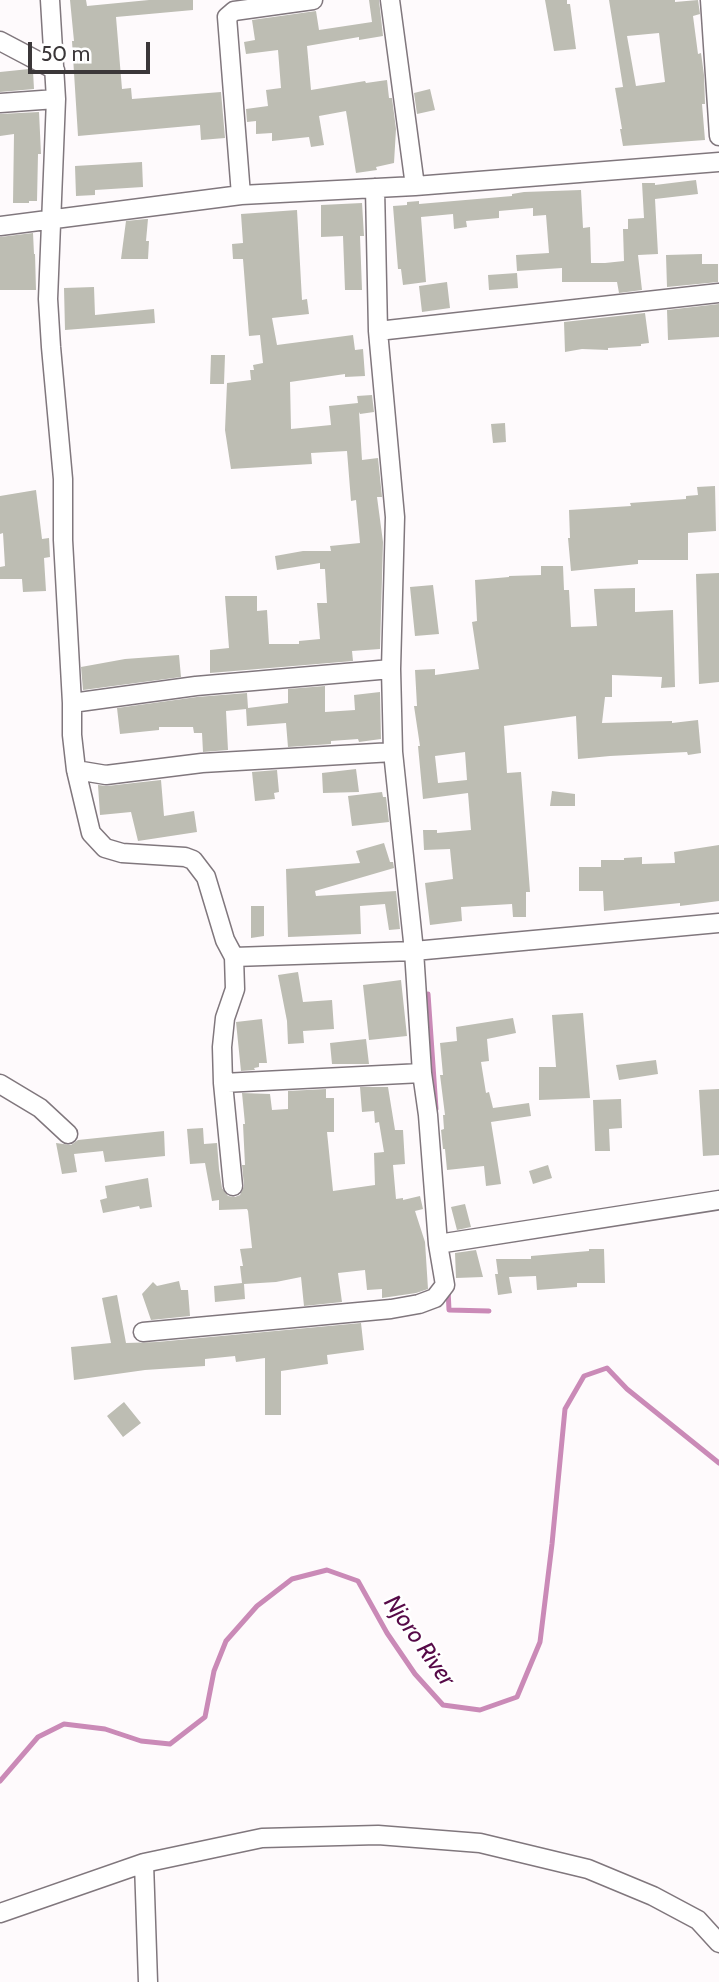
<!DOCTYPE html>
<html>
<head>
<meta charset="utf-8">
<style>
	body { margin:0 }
	#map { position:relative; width:719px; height:1982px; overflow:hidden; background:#fefafc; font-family:Cabin,sans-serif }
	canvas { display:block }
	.scale { position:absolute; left:28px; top:42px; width:122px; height:32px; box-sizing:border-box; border:4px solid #3b3739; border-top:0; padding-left:9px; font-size:21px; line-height:24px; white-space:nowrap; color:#3b3739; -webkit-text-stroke:5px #fff; paint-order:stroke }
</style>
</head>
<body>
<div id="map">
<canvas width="719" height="1982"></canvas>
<div class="scale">50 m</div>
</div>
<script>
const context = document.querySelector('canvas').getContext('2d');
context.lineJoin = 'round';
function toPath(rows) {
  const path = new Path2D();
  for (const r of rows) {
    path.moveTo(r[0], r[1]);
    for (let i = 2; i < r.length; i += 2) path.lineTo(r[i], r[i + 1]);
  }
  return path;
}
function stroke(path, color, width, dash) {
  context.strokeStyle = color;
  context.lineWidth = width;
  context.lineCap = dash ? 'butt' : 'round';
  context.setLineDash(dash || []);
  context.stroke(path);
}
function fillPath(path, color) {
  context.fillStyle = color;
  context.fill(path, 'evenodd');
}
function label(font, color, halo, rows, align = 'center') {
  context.font = font + ' Cabin,sans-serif';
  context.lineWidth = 5;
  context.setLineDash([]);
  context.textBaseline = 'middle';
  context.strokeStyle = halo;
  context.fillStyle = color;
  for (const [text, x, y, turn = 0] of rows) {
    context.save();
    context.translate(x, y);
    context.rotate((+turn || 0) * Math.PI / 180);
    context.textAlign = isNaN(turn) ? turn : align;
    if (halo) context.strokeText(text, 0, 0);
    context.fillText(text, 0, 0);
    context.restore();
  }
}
stroke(toPath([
	[428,994,436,1109],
	[448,1289,449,1310,489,1311],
	[0,1781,38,1737,64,1724,105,1729,141,1741,170,1744,205,1717,214,1671,226,1641,257,1606,292,1579,327,1570,358,1581,387,1633,415,1674,443,1705,480,1710,517,1697,540,1642,552,1544,565,1409,584,1376,607,1368,627,1389,719,1463]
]), '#ca8ab7', 5);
fillPath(toPath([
	[70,0,86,0,87,6,149,0,193,0,193,10,116,17,122,89,131,88,132,99,221,92,225,138,201,140,200,125,78,136,72,41,74,41],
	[369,0,379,0,383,36,359,40,359,37,307,46,311,90,365,81,366,83,387,80,389,98,392,98,396,129,394,163,376,167,377,170,356,173,346,111,319,116,324,145,311,147,309,137,272,141,272,133,256,134,256,121,247,122,246,109,268,106,266,90,281,88,278,50,246,54,244,42,255,40,252,20,316,11,319,30,372,22],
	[545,0,567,0,567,4,570,4,576,49,554,51],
	[609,0,675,0,675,2,698,0,700,14,693,16,698,54,701,53,704,75,705,104,702,104,705,140,623,146,620,129,622,129,615,88,623,87],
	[659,33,665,82,636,86,627,36],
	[29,69,33,71,34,89,0,92,0,72],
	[430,89,435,110,417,114,414,93],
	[39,112,41,154,38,154,37,201,29,201,29,203,13,203,14,134,0,136,0,114],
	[142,162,143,187,95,190,95,195,76,196,75,166],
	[696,180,698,194,655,199,658,254,638,255,642,290,619,293,617,282,562,282,562,268,517,271,516,255,549,253,546,215,533,216,533,208,499,211,499,218,466,221,467,227,454,229,453,214,421,217,426,282,403,285,401,269,398,269,393,206,407,205,407,202,419,201,419,204,512,196,512,194,524,192,581,190,583,228,590,227,591,263,605,263,624,261,623,229,628,229,628,219,644,218,642,183,655,183,655,185],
	[362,203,364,236,360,236,362,290,345,290,343,236,321,237,321,205],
	[297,210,302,300,307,299,309,314,272,318,277,345,353,335,355,350,363,349,365,376,345,377,345,374,290,382,291,429,331,425,329,406,358,403,357,396,372,395,374,412,360,414,359,412,362,460,378,458,382,497,377,497,383,542,380,649,352,651,353,661,210,673,210,650,229,648,225,596,257,596,257,611,267,610,269,644,299,644,299,641,320,639,317,603,327,603,325,569,320,569,320,563,277,570,275,556,303,551,331,551,330,546,360,543,356,500,351,501,347,451,311,453,312,464,231,469,225,430,227,383,251,380,250,370,254,370,253,365,263,363,260,335,249,336,243,259,233,259,232,244,243,243,241,214],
	[146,219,148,219,146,241,149,241,148,259,121,259,126,221],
	[33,233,34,254,35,254,36,290,0,290,0,237],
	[702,254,702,264,718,264,718,282,667,287,666,255],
	[517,273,518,288,489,290,488,275],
	[447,282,450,308,422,312,419,286],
	[94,287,95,315,154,309,155,323,65,330,64,288],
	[719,304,719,337,668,340,667,310],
	[645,313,649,343,641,344,641,346,608,348,608,350,582,349,565,352,564,322],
	[211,355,225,355,224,384,210,384],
	[505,423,506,442,493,443,491,424],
	[715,486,716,531,688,533,688,560,638,560,638,564,571,571,568,538,570,538,569,510,631,506,630,503,686,499,686,496,698,495,697,487],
	[36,490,42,539,49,538,50,557,44,558,46,591,23,592,22,579,0,579,0,567,5,566,3,533,0,534,0,496],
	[541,566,563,566,564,590,569,590,571,627,597,626,594,589,635,588,635,612,673,610,675,687,661,688,662,677,612,675,612,697,605,697,602,723,672,721,672,723,698,720,701,753,688,755,687,752,610,756,578,759,576,716,504,726,507,773,521,772,530,892,526,892,526,917,513,917,512,904,461,907,462,921,430,925,425,883,453,879,450,849,424,850,423,830,437,830,437,833,471,830,468,793,423,799,418,746,420,746,414,706,417,706,415,670,435,669,435,675,479,669,472,622,477,621,475,580,509,577,509,576,541,575],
	[465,752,467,780,438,783,435,756],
	[719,573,719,682,699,684,696,574],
	[433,585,439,634,415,636,410,587],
	[179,655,181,677,83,690,81,667,125,659],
	[325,686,325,712,355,710,354,695,380,692,381,739,359,742,358,739,331,741,331,744,288,747,286,723,247,726,246,709,226,711,228,750,203,752,202,733,194,733,193,727,159,727,159,730,120,734,117,708,197,697,247,693,248,708,288,703,288,689],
	[356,769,359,792,323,793,322,773],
	[277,770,279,792,274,793,275,799,255,801,252,772],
	[161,780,164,816,194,811,197,832,138,841,131,812,100,815,98,785,107,786],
	[552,791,575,794,575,806,550,806],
	[382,792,383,797,386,797,389,822,352,826,348,796],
	[384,843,390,862,393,862,394,868,315,891,316,896,396,891,400,929,389,930,385,904,360,906,361,934,288,937,286,869,360,863,356,851],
	[719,845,719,901,680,906,680,903,604,911,603,891,579,891,579,867,601,867,601,860,624,860,624,858,642,857,642,864,675,863,674,852],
	[251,906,264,906,264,936,251,938],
	[298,972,303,1002,332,1000,334,1029,303,1031,304,1043,288,1044,287,1021,278,975],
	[401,980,407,1036,369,1040,363,985],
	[583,1013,590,1098,539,1100,539,1067,556,1067,552,1015],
	[513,1018,516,1033,487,1039,489,1061,481,1062,486,1093,489,1092,493,1108,529,1103,531,1116,491,1122,501,1184,486,1186,484,1166,447,1170,445,1149,443,1149,441,1130,444,1129,443,1115,445,1115,440,1075,443,1075,440,1043,457,1041,456,1027],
	[262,1019,267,1063,259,1063,259,1067,254,1068,255,1070,241,1071,236,1022],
	[366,1039,369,1064,332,1064,330,1043],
	[656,1060,658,1074,619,1080,616,1065],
	[360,1087,388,1087,395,1130,403,1130,405,1164,393,1165,396,1199,403,1198,403,1200,420,1196,423,1209,415,1211,425,1242,428,1289,416,1293,382,1298,382,1289,367,1290,365,1270,338,1273,342,1302,304,1306,301,1277,276,1282,244,1284,245,1299,215,1302,214,1286,242,1283,240,1266,243,1266,240,1249,252,1248,248,1211,247,1209,219,1210,219,1200,212,1201,205,1163,190,1164,187,1129,203,1128,204,1144,217,1143,219,1169,222,1188,228,1196,235,1197,240,1195,244,1186,242,1165,245,1165,243,1124,245,1124,242,1093,270,1094,272,1110,288,1109,288,1091,326,1089,326,1098,334,1098,334,1132,327,1132,333,1191,375,1185,374,1153,384,1152,379,1122,375,1123,374,1111,362,1112],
	[719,1089,719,1155,703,1156,699,1090],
	[621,1099,622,1128,609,1129,610,1151,595,1151,593,1100],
	[164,1131,165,1156,105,1162,103,1151,74,1154,77,1172,62,1174,56,1143,71,1145,78,1140],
	[548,1165,552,1178,533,1184,529,1171],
	[148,1178,152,1207,140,1209,139,1206,103,1213,100,1200,107,1198,105,1186],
	[465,1204,471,1227,457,1230,451,1207],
	[589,1249,604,1249,605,1283,577,1283,577,1287,537,1290,536,1276,509,1277,512,1293,498,1295,495,1274,498,1274,496,1259,531,1259,531,1256,589,1251],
	[476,1250,483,1277,456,1278,455,1253],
	[179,1281,181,1290,188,1290,190,1316,151,1320,142,1294,153,1282,157,1286],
	[117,1295,126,1343,157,1342,361,1323,364,1350,327,1355,328,1364,281,1371,281,1415,265,1415,265,1358,236,1362,235,1356,205,1359,205,1366,145,1370,74,1380,71,1347,111,1343,102,1298],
	[124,1402,141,1423,123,1437,107,1416]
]), '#bdbdb3');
const minor = toPath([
	[50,0,56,99,48,299,51,347,63,479,63,540,72,703,72,735,76,770,91,833,105,848,122,853,185,857,193,860,206,877,225,940,234,957,235,989,225,1018,222,1047,223,1083,233,1186],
	[390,0,415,186],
	[710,0,719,136],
	[0,41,55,70],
	[0,103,56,99],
	[241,195,227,17,234,11,313,0],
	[0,226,241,195,415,186,719,162],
	[378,331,719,293],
	[72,703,196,686,391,669],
	[76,770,106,775,202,763,393,752],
	[234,957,414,951,719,923],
	[223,1083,422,1073],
	[0,1084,40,1108,68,1134],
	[438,1244,719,1200],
	[143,1332,391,1309,419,1304,435,1298,445,1285,438,1244,428,1115,422,1073,414,951,393,752,391,669,395,517,378,331,375,188],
	[144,1863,148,1982],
	[0,1913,144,1863,262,1838,378,1835,480,1843,588,1869,653,1896,698,1920,719,1943]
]);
stroke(minor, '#80777d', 21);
stroke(minor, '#fff', 18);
label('italic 24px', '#560947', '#fff', [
	["Njoro River",419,1641,55]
]);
</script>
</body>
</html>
